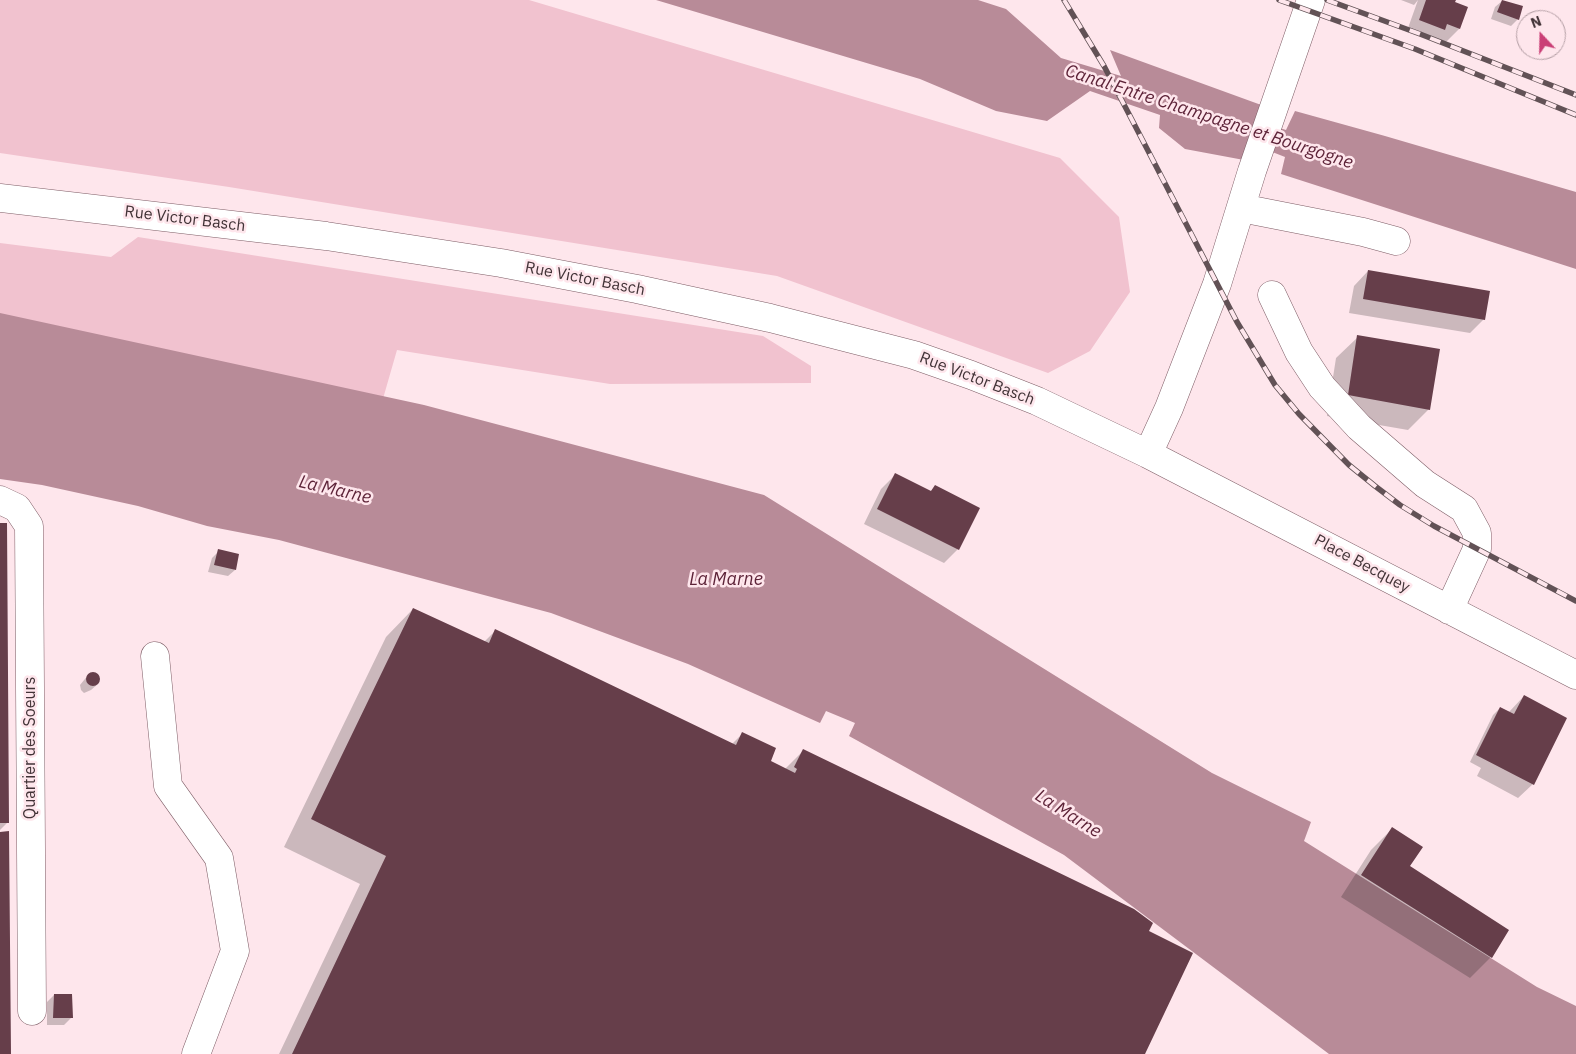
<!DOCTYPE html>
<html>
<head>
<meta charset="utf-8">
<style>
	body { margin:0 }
	#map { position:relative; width:1576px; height:1054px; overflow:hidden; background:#fee6ec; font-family:"IBM Plex Sans",sans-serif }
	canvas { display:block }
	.north { position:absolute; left:1516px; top:10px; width:50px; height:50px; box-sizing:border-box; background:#fee6ec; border:1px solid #b39ea4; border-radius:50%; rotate:339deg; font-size:14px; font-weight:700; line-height:20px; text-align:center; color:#423337 }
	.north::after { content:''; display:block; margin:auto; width:18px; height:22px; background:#ca3f76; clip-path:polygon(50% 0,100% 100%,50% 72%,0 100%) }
</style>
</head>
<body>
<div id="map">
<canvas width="1576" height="1054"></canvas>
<div class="north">N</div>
</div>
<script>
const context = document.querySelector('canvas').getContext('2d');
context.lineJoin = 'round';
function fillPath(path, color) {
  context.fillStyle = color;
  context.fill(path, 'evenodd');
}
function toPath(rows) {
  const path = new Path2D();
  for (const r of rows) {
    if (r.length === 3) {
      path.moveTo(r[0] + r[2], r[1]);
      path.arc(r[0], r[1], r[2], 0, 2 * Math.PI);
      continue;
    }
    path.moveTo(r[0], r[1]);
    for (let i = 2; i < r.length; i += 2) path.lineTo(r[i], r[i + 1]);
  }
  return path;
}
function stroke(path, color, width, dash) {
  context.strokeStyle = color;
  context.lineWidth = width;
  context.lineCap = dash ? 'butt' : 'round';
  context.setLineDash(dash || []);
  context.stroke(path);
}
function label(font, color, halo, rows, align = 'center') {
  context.font = font + ' "IBM Plex Sans",sans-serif';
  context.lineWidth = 5;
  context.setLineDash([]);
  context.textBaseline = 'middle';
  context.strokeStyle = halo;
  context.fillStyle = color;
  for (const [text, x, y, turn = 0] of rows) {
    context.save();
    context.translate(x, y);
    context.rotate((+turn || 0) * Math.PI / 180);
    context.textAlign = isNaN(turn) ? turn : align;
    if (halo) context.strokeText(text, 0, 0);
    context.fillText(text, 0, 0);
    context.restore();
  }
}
fillPath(toPath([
	[0,0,529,0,1060,158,1119,217,1130,292,1090,351,1048,373,777,276,229,187,0,153],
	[138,237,763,336,811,366,811,383,610,384,397,350,378,416,0,335,0,243,111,257]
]), '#f1c2cf');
fillPath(toPath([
	[656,0,978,0,1006,9,1061,58,1121,76,1110,50,1264,106,1259,121,1286,130,1295,111,1385,136,1576,192,1576,269,1281,174,1285,157,1252,144,1244,160,1185,149,1159,128,1160,115,1090,91,1047,121,996,111,920,79],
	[0,313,424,405,764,495,1212,773,1311,822,1304,841,1537,987,1576,1006,1576,1054,1329,1054,1064,855,849,736,855,723,826,711,820,723,688,664,551,613,279,540,207,526,138,506,42,485,0,479]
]), '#b88b98');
fillPath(toPath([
	[1401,0,1455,0,1454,3,1459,29,1445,43,1408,28,1418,0,1414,5],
	[1502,1,1518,19,1511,26,1491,19,1495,7],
	[1368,271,1484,319,1470,333,1349,313,1354,286],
	[1358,337,1429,409,1408,430,1327,416,1336,358],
	[896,474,930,492,935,487,958,549,944,563,864,524,881,489],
	[0,525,8,822,0,830],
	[219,551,235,570,228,576,208,572,212,558],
	[413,609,484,642,495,631,732,744,742,734,769,761,785,769,803,751,1147,931,1143,1054,279,1054,360,884,284,847,386,637],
	[94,673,98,675,99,683,91,690,84,693,81,690,80,685,89,674],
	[1524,696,1533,784,1518,798,1477,776,1481,768,1470,762,1493,715,1500,708,1509,712],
	[1392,829,1408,867,1508,930,1491,957,1470,978,1341,897,1371,850],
	[54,995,71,1018,64,1025,47,1025,47,1002]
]), '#0003');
fillPath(toPath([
	[1426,0,1456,0,1455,2,1468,7,1460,29,1447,24,1445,30,1419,20],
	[1502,0,1523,6,1519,20,1497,12],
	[1368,270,1490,291,1485,320,1363,299],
	[1357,335,1440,349,1430,410,1348,395],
	[895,473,931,491,935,485,980,508,959,550,877,509],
	[0,523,7,523,9,823,0,823],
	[218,549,239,554,236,570,214,565],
	[413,608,489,643,495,629,736,745,742,732,776,748,771,761,795,773,797,769,794,767,803,749,1134,909,1153,923,1149,931,1193,953,1145,1054,292,1054,386,856,311,819],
	[93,679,7],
	[1524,695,1567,718,1534,785,1476,755,1500,707,1514,714],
	[1392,827,1423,847,1410,866,1509,930,1492,958,1361,875],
	[9,831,11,1054,0,1054,0,832],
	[54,994,72,994,73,1018,53,1018]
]), '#663e4a');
const minor = toPath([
	[0,198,326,236,501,263,637,289,770,318,914,355,971,375,1037,401,1148,454,1576,675],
	[1241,208,1363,232,1396,241],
	[1272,295,1299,352,1322,387,1359,427,1425,484,1464,509,1477,533,1477,549,1449,610],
	[1148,454,1169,408,1217,284,1252,171,1311,0],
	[0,500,17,508,29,526,32,1011],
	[155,656,168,786,219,858,235,951,196,1054]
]);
stroke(minor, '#7e5d66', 29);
stroke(minor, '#fff', 28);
const rail = toPath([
	[1064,0,1104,66,1237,322,1275,385,1299,414,1349,465,1375,486,1400,505,1434,526,1576,601],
	[1279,0,1415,49,1576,115],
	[1327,0,1420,34,1576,95]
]);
stroke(rail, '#625256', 5.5);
stroke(rail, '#fee6ec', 4, [11]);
label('16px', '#423337', '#fee6ec', [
	["Rue Victor Basch",185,219,7],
	["Rue Victor Basch",585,279,11],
	["Rue Victor Basch",977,379,21],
	["Place Becquey",1362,564,28],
	["Quartier des Soeurs",30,748,-90]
]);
label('italic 18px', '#5e2439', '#fee6ec', [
	["Canal Entre Champagne et Bourgogne",1209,117,18],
	["La Marne",335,490,13],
	["La Marne",726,580],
	["La Marne",1068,814,32]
]);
</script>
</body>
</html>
